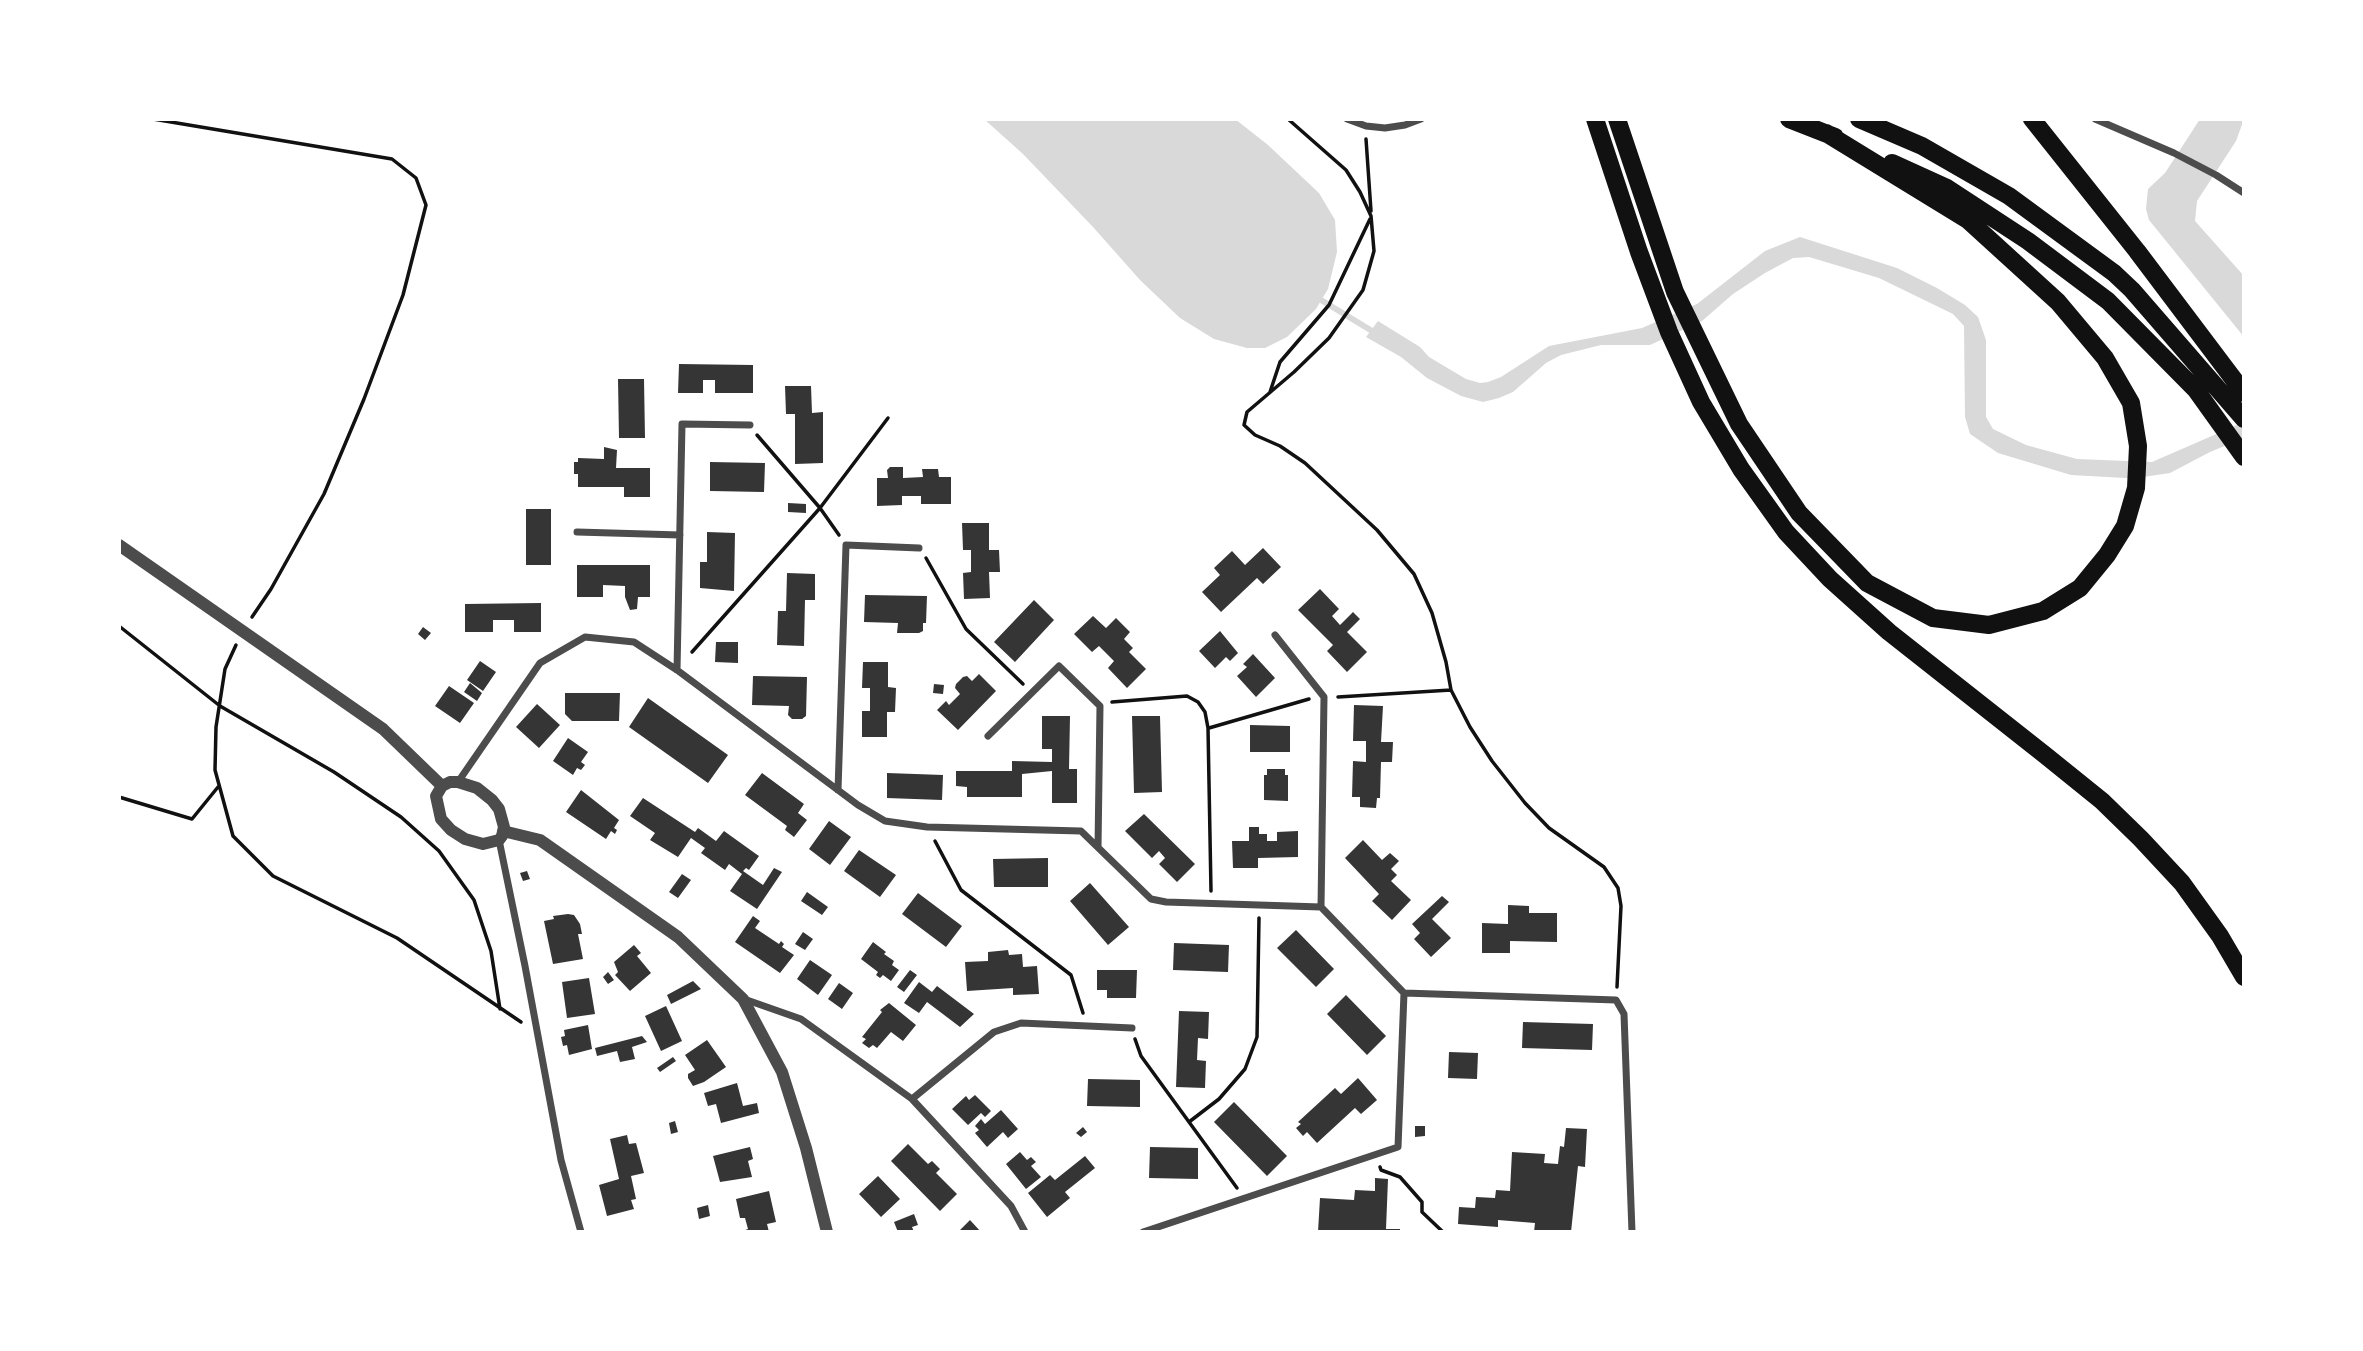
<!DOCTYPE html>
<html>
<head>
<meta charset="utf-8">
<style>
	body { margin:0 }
	#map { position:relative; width:2363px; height:1351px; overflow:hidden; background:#fff; font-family:"Sofia Sans Condensed",sans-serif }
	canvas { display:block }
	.frame { position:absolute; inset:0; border:121px solid #fff; pointer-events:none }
</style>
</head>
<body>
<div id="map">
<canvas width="2363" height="1351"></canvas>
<div class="frame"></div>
</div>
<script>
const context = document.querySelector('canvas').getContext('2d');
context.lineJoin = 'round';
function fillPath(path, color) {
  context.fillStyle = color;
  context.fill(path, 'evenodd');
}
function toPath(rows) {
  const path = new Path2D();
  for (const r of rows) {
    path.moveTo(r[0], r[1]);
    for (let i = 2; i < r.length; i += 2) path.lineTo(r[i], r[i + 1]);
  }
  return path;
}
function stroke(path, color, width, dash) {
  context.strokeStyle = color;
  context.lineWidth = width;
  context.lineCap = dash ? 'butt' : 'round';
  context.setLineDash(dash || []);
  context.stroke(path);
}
fillPath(toPath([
	[984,119,1235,119,1268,145,1319,193,1335,220,1337,252,1328,289,1316,309,1287,337,1265,348,1247,348,1214,339,1180,318,1140,280,1093,227,1023,154],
	[2200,119,2244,119,2236,141,2197,201,2195,221,2244,276,2244,337,2149,220,2146,209,2148,189,2165,173],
	[1800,237,1897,268,1937,288,1965,305,1978,317,1986,340,1986,417,1993,429,2026,445,2077,459,2152,462,2244,422,2244,438,2210,452,2170,473,2143,477,2143,479,2071,475,1998,453,1970,434,1965,417,1964,326,1953,314,1879,278,1809,257,1793,258,1765,273,1733,294,1702,321,1650,345,1601,345,1561,355,1546,363,1513,392,1499,398,1483,402,1461,396,1427,378,1401,357,1366,337,1378,321,1420,347,1429,357,1466,379,1480,383,1488,382,1501,377,1549,346,1642,328,1697,304,1765,251]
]), '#d9d9d9');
stroke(toPath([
	[1321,300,1377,334]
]), '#d9d9d9', 6);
fillPath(toPath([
	[679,364,753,365,753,393,715,393,715,380,703,380,703,393,678,393],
	[618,379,644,379,645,438,619,438],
	[785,386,811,386,812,413,823,412,823,463,795,464,795,414,786,414],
	[604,447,617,450,616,468,650,468,650,497,624,497,624,487,578,487,578,474,574,474,574,462,578,462,578,458,604,459],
	[710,462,765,463,764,492,710,491],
	[890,467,903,467,903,478,923,477,922,469,938,469,939,477,951,477,951,504,921,504,921,496,902,496,902,505,877,506,877,478,888,478,887,470],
	[788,503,806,504,806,513,788,512],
	[526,509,551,509,551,565,526,565],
	[962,523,989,523,989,550,999,550,1000,572,989,572,990,598,964,599,963,573,971,572,971,550,963,550],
	[707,532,735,533,734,591,700,588,700,562,707,562],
	[1263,548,1281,567,1263,584,1257,578,1221,612,1202,592,1220,575,1214,568,1232,551,1245,565],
	[577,565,650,565,650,597,638,597,637,609,630,610,625,597,625,586,603,585,603,597,577,597],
	[787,573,815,574,815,600,805,600,804,646,777,645,778,611,786,611],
	[1320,589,1339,609,1332,616,1340,625,1353,612,1360,619,1347,632,1367,652,1347,672,1327,651,1333,645,1298,610],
	[865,595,927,596,926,623,923,623,923,631,919,633,897,633,898,623,864,622],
	[1034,600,1054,620,1015,662,994,642],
	[541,603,541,632,514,632,514,620,493,620,493,632,465,632,465,604],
	[1093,616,1106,628,1116,618,1130,632,1124,639,1133,648,1129,652,1146,669,1127,688,1108,668,1114,661,1099,646,1092,652,1074,634],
	[423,627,431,633,425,640,418,634],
	[1220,631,1238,653,1230,661,1226,657,1215,668,1199,651],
	[716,642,738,642,738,663,715,662],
	[1253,654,1275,678,1256,697,1237,676,1247,667,1243,664],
	[480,661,496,672,483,691,467,680],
	[863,662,888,662,888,687,896,688,895,712,887,712,887,737,862,737,862,711,870,711,870,688,862,688],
	[979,674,996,691,958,730,937,710,946,701,949,705,960,694,955,688,956,684,963,677,967,676,972,681],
	[753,676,807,677,806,716,802,719,792,719,788,715,789,706,752,705],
	[470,683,482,693,477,701,464,692],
	[934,684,944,685,943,694,933,693],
	[449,686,474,703,460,723,435,706],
	[565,693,620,693,619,721,572,721,565,714],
	[648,698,728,755,708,783,629,727],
	[537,704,560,725,539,748,516,727],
	[1354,705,1383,706,1381,742,1393,742,1392,762,1381,762,1380,798,1377,798,1376,808,1360,807,1360,797,1352,797,1353,761,1366,762,1366,741,1353,741],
	[1042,716,1070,716,1069,769,1077,769,1077,803,1052,803,1052,771,1022,774,1022,797,967,797,967,787,956,786,956,771,1012,771,1012,761,1052,762,1052,749,1042,749],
	[1132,716,1160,716,1162,792,1134,793],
	[1250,725,1290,726,1290,752,1250,752],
	[568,738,588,752,581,762,585,765,581,770,577,768,573,775,553,761],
	[1267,769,1285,769,1285,775,1288,775,1288,801,1264,800,1264,775,1267,775],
	[762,773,804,804,798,813,807,820,794,837,785,830,787,826,745,795],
	[887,773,943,775,942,800,887,798],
	[581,790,619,820,614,828,617,830,615,834,611,831,606,839,566,812],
	[643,798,695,832,698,828,716,841,724,831,756,854,759,856,749,870,746,868,743,871,763,885,774,868,782,872,757,909,730,891,742,874,729,864,725,870,701,853,705,848,691,838,678,857,650,840,655,833,630,816],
	[1144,814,1195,864,1177,882,1159,864,1165,858,1159,851,1152,858,1125,831],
	[829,821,851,837,830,865,809,849],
	[1249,827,1259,827,1259,834,1267,834,1267,841,1277,841,1277,832,1298,831,1298,857,1258,858,1258,868,1233,868,1232,841,1249,841],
	[1363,840,1382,860,1390,853,1399,861,1391,869,1397,875,1391,881,1411,900,1392,920,1372,901,1379,894,1345,858],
	[859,850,896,875,880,897,844,871],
	[1048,858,1048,887,994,887,993,859],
	[527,871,530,879,523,881,520,873],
	[682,874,691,880,678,898,669,892],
	[1090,883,1129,927,1108,945,1070,901],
	[807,892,828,907,822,915,801,901],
	[918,893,962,926,946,947,902,914],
	[1442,896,1449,902,1432,919,1451,938,1431,957,1414,939,1420,933,1412,924],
	[1508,905,1529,906,1529,913,1557,913,1557,942,1510,941,1510,953,1482,953,1482,923,1508,924],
	[568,914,574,915,580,924,582,934,578,934,583,959,553,964,544,921,554,919,553,916],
	[753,916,760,921,755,928,779,944,781,941,784,944,782,947,794,955,780,973,735,942],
	[1296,930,1334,969,1316,987,1277,948],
	[803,932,813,939,805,950,795,944],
	[873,942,886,952,884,954,894,961,892,965,899,970,891,981,883,975,880,978,876,975,878,972,861,959],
	[1174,943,1229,945,1228,972,1173,970],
	[634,945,641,953,637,956,651,973,630,991,615,975,618,972,614,962],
	[1008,950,1009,955,1022,954,1023,967,1037,966,1039,994,1013,995,1013,988,967,991,965,962,988,961,988,952],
	[810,960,832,975,818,995,797,979],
	[910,970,917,975,904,992,897,987],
	[1097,970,1137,970,1136,998,1107,998,1107,990,1097,990],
	[608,972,614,980,608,984,603,977],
	[589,978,595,1014,567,1018,562,982],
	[693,981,701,989,671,1004,667,995],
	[919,982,932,992,937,986,974,1014,960,1027,927,1002,919,1013,904,1003],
	[839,983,853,993,842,1009,828,999],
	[1346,995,1386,1036,1367,1055,1327,1014],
	[889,1003,916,1025,903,1041,891,1032,877,1048,873,1045,869,1048,862,1043,866,1039,862,1037,882,1012,880,1010],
	[666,1006,682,1041,661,1051,645,1016],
	[1179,1011,1209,1012,1208,1039,1198,1038,1197,1060,1206,1061,1205,1088,1176,1087],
	[1523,1022,1593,1024,1592,1050,1522,1048],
	[588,1025,592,1049,569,1055,567,1045,563,1046,561,1037,565,1036,564,1030],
	[642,1036,647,1042,632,1047,635,1059,620,1062,617,1051,597,1056,595,1048],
	[707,1040,726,1067,704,1082,693,1086,688,1078,688,1074,695,1070,685,1055],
	[1449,1052,1478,1053,1477,1079,1448,1078],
	[673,1057,676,1061,660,1072,657,1068],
	[1358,1078,1377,1100,1361,1114,1355,1108,1317,1143,1307,1132,1303,1136,1296,1128,1301,1124,1298,1122,1335,1088,1341,1094],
	[1088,1079,1140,1080,1140,1107,1087,1106],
	[737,1083,743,1106,757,1103,759,1113,721,1123,716,1104,708,1106,704,1093],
	[975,1095,991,1111,985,1117,981,1113,968,1125,952,1109,966,1096,969,1100],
	[1234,1102,1287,1156,1267,1176,1214,1122],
	[1001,1110,1018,1129,1008,1138,1003,1132,987,1147,975,1133,979,1130,975,1126,981,1119,985,1124],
	[675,1121,678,1132,671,1134,669,1123],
	[1415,1126,1425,1126,1425,1136,1415,1137],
	[1083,1127,1087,1132,1081,1137,1076,1133],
	[1566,1128,1587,1129,1585,1167,1578,1166,1571,1232,1534,1232,1535,1223,1498,1220,1498,1227,1458,1224,1459,1207,1475,1208,1476,1197,1495,1198,1496,1190,1510,1191,1512,1152,1545,1154,1544,1163,1558,1164,1560,1146,1564,1147],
	[627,1135,629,1144,636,1143,644,1173,631,1176,636,1199,631,1200,634,1209,607,1216,599,1185,619,1179,610,1139],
	[908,1144,928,1164,932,1161,940,1169,936,1173,957,1194,940,1211,891,1161],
	[750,1147,753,1159,748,1161,752,1177,720,1182,713,1156],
	[1150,1147,1198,1148,1198,1179,1149,1178],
	[1020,1152,1027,1160,1031,1157,1036,1162,1031,1166,1041,1177,1026,1189,1006,1164],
	[1085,1156,1095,1168,1065,1192,1070,1198,1047,1217,1028,1193,1050,1175,1055,1180],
	[878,1176,900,1199,881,1217,859,1194],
	[1375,1178,1388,1179,1386,1229,1400,1229,1400,1232,1318,1232,1320,1198,1354,1200,1355,1190,1375,1191],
	[769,1191,776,1222,767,1224,769,1232,740,1232,748,1229,745,1218,740,1218,736,1199],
	[708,1205,710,1216,699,1219,697,1208],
	[914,1214,918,1225,912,1227,914,1232,898,1232,894,1222],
	[970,1220,981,1232,962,1232,960,1230]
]), '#353535');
stroke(toPath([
	[153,119,392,159,416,178,426,205,403,295,364,399,324,494,271,589,252,617],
	[1288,119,1346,170,1360,192,1371,216,1374,251,1363,290,1329,338,1294,372,1247,412,1244,425,1255,435,1280,446,1305,463,1377,530,1414,574,1432,613,1446,662,1451,690,1470,727,1492,761,1525,803,1549,828,1604,867,1618,888,1621,906,1617,987],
	[1366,139,1371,211],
	[1270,392,1280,362,1329,305,1370,219],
	[757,435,820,508,839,535],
	[926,558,966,629,1023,684],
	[119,626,220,706,334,772,401,817,439,851,474,900,491,951,500,1009],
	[236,645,225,669,216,727,215,770,233,836,273,876,397,938,521,1022],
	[692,652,820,508,888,418],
	[1338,697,1451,690],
	[1112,702,1187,696,1198,702,1205,712,1208,728,1211,891],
	[1209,728,1309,699],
	[119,797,192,819,218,787],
	[935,841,961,890,1071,975,1083,1013],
	[1135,1039,1141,1056,1237,1188],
	[1189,1122,1219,1099,1245,1069,1257,1037,1259,918],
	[1380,1167,1381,1170,1400,1177,1422,1202,1422,1212,1443,1232]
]), '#111', 3.5);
stroke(toPath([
	[1347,119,1366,126,1385,128,1405,125,1421,119],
	[2095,119,2174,153,2216,175,2244,193],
	[577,532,680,535],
	[1275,635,1324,697,1321,907],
	[677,670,682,424,750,425],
	[988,736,1059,666,1100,706,1098,847],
	[458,782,540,663,585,637,634,642,677,670,858,805,885,821,927,827,1081,831,1151,899,1166,902,1321,907,1404,993,1616,1000,1624,1014,1632,1232],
	[838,790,846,545,919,548],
	[499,840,525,966,561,1160,581,1232],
	[744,999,801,1019,912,1099,1011,1206,1025,1232],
	[912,1099,994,1032,1021,1023,1132,1028],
	[1143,1232,1398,1147,1404,993]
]), '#4c4c4c', 7);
stroke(toPath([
	[119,545,383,729,442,786],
	[450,782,458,782,477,788,492,800,499,809,504,827,502,836,499,840,483,844,465,839,451,830,441,819,436,796,442,786,450,782],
	[503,831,540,840,678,937,743,999,782,1072,806,1148,827,1232]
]), '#4c4c4c', 12);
stroke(toPath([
	[1595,119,1639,252,1669,332,1701,402,1741,469,1786,532,1830,579,1889,632,2045,755,2102,801,2141,839,2182,883,2220,936,2244,977],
	[1617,119,1675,292,1739,424,1799,513,1867,583,1933,618,1989,625,2043,611,2080,588,2107,555,2125,526,2136,488,2138,446,2131,403,2105,358,2058,302,1968,220,1826,133],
	[1789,119,1835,137],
	[1859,119,1922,146,2009,196,2114,273,2132,290,2244,419],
	[2032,119,2137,251,2244,393],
	[1892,163,1947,188,2028,241,2108,301,2196,390,2244,457]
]), '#111', 18);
</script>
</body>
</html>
